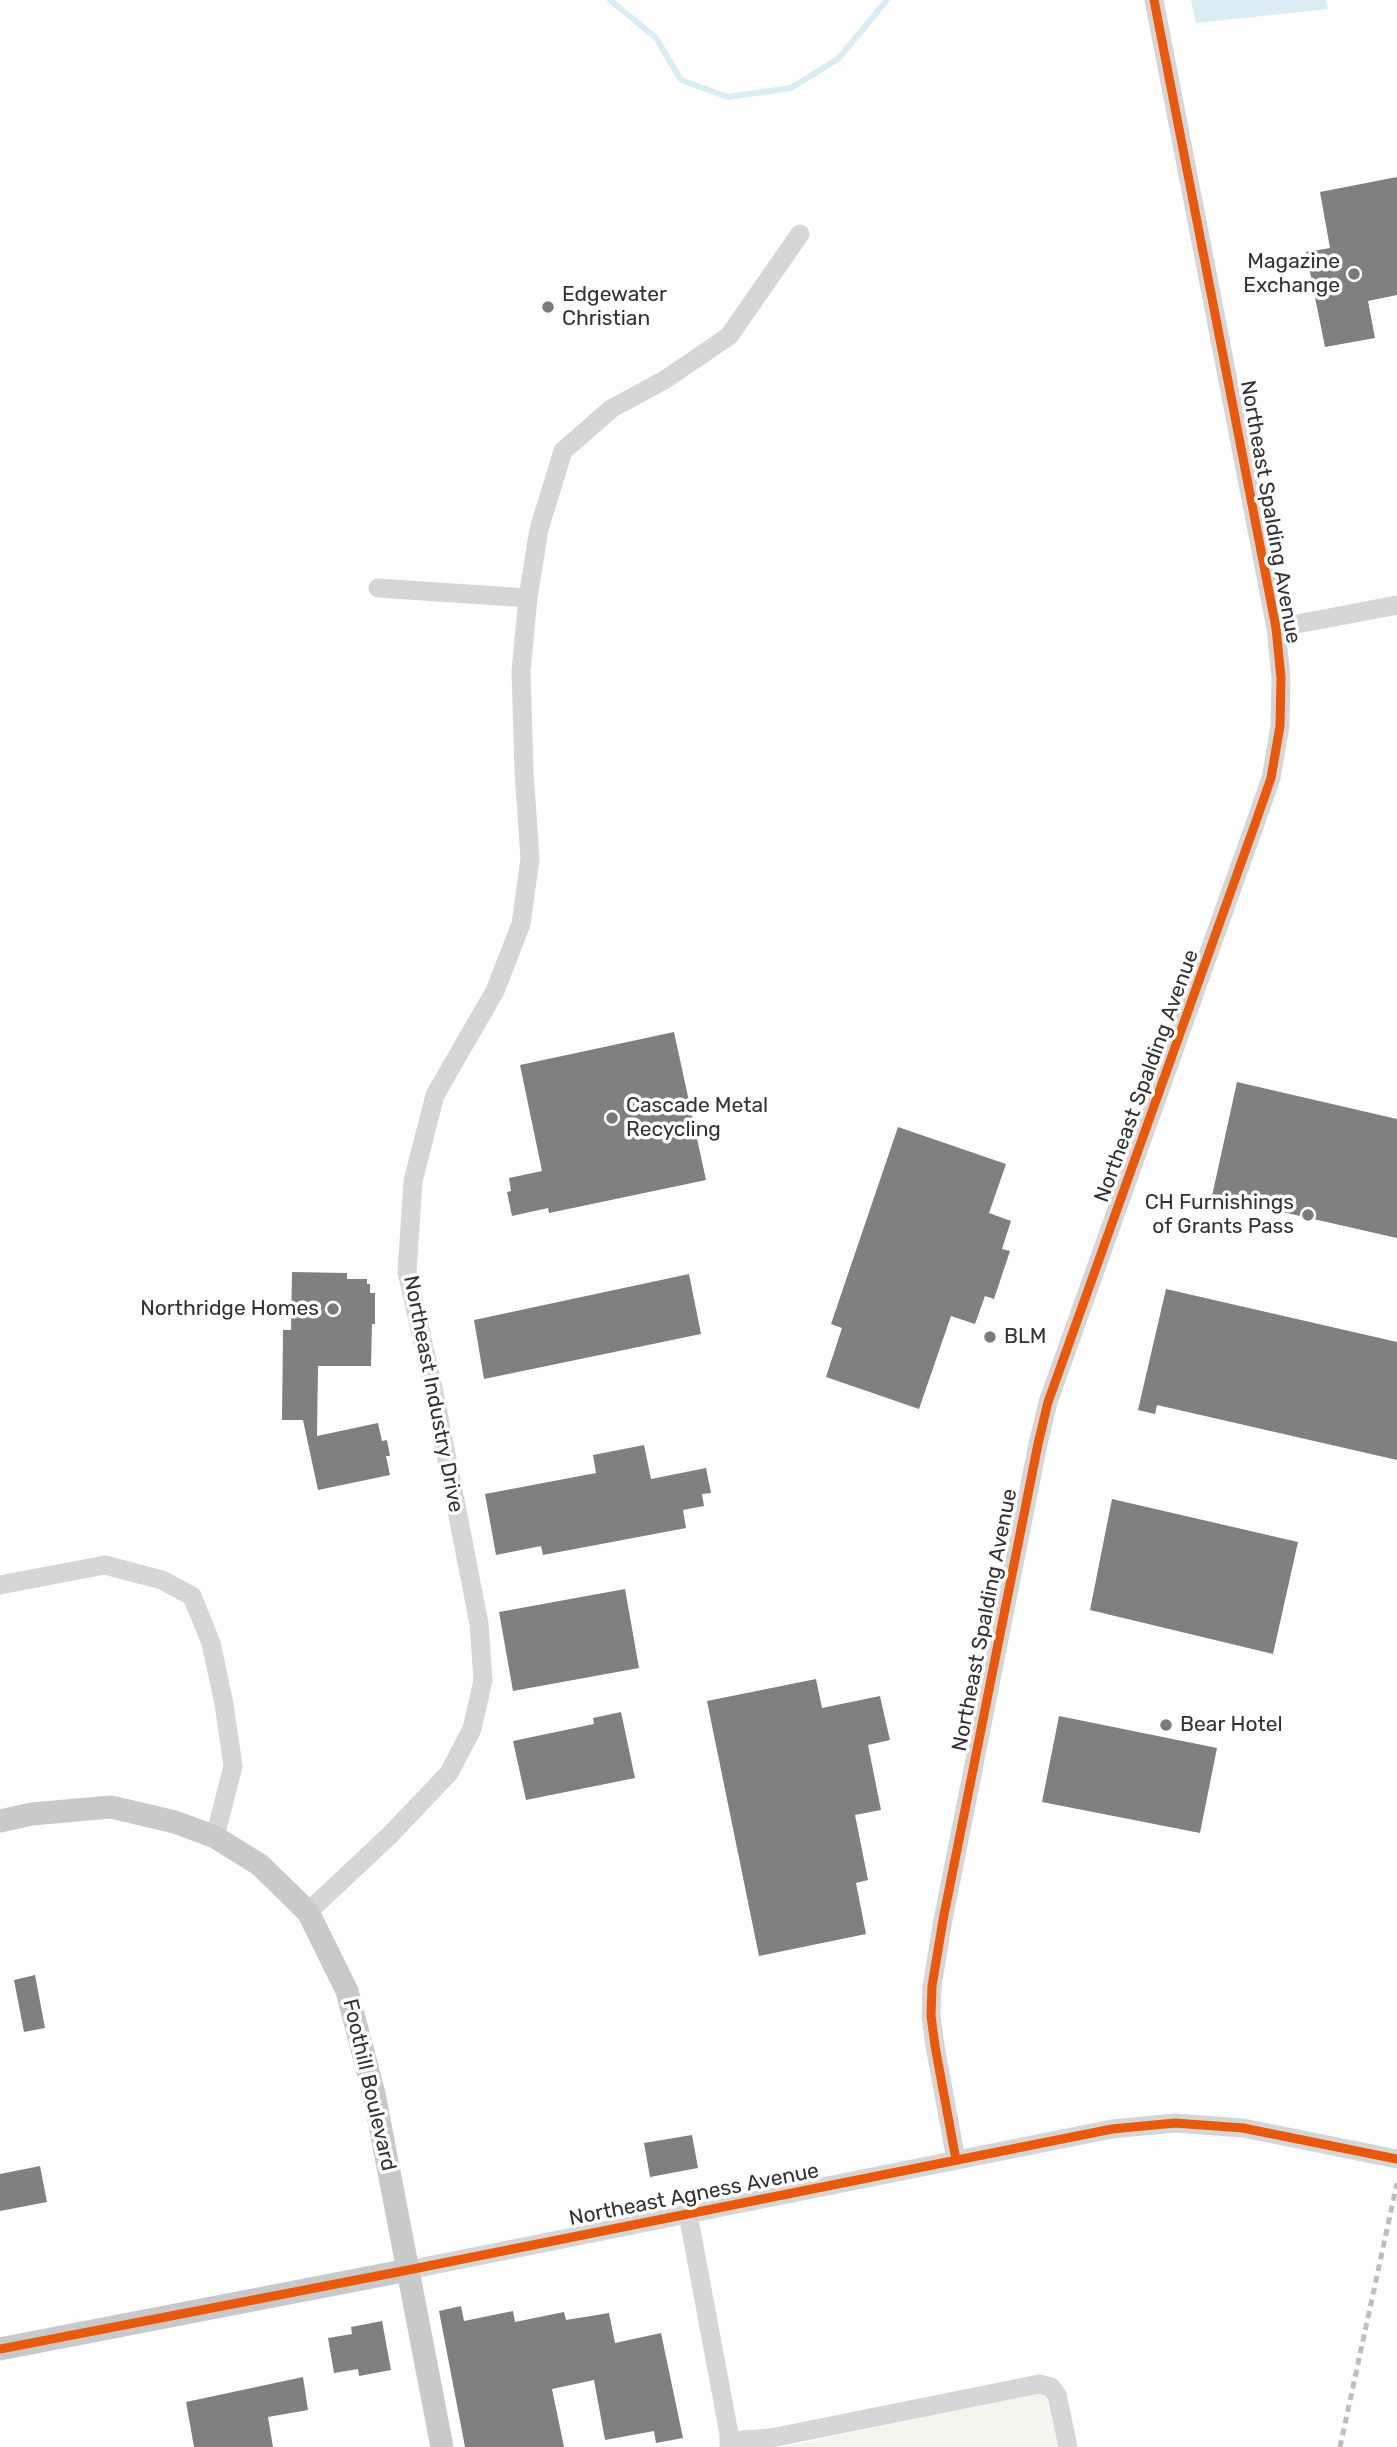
<!DOCTYPE html>
<html>
<head>
<meta charset="utf-8">
<style>
	body { margin:0 }
	canvas { display:block; background:#fff }
</style>
</head>
<body>
<canvas width="1397" height="2447"></canvas>
<script>
const context = document.querySelector('canvas').getContext('2d');
context.lineJoin = 'round';
function fillPath(path, color) {
  context.fillStyle = color;
  context.fill(path, 'evenodd');
}
function toPath(rows) {
  const path = new Path2D();
  for (const r of rows) {
    path.moveTo(r[0], r[1]);
    for (let i = 2; i < r.length; i += 2) path.lineTo(r[i], r[i + 1]);
  }
  return path;
}
function stroke(path, color, width, dash) {
  context.strokeStyle = color;
  context.lineWidth = width;
  context.lineCap = dash ? 'butt' : 'round';
  context.setLineDash(dash || []);
  context.stroke(path);
}
function label(font, color, halo, rows, align = 'center') {
  context.font = font + ' Rubik,sans-serif';
  context.lineWidth = 7;
  context.setLineDash([]);
  context.textBaseline = 'middle';
  context.strokeStyle = halo;
  context.fillStyle = color;
  for (const [text, x, y, turn = 0] of rows) {
    context.save();
    context.translate(x, y);
    context.rotate((+turn || 0) * Math.PI / 180);
    context.textAlign = isNaN(turn) ? turn : align;
    if (halo) context.strokeText(text, 0, 0);
    context.fillText(text, 0, 0);
    context.restore();
  }
}
fillPath(toPath([
	[1054,2389,1066,2447,782,2447]
]), '#f3f6ed');
fillPath(toPath([
	[1191,0,1326,0,1328,9,1196,23]
]), '#dbedf4');
stroke(toPath([
	[610,0,656,38,681,80,728,97,791,88,838,59,887,0]
]), '#dbedf4', 6);
fillPath(toPath([
	[1397,177,1397,295,1368,301,1375,338,1325,347,1306,252,1330,248,1320,192],
	[674,1032,706,1180,549,1213,548,1208,512,1216,507,1192,511,1191,509,1178,542,1171,520,1065],
	[1237,1082,1397,1119,1397,1238,1212,1196],
	[898,1127,1006,1164,989,1213,1011,1221,1002,1249,1010,1251,994,1299,985,1296,975,1324,951,1316,919,1409,826,1377,842,1328,831,1324],
	[292,1272,347,1273,347,1279,367,1279,367,1284,370,1284,370,1293,375,1293,375,1324,372,1324,371,1366,318,1366,317,1436,378,1423,382,1441,387,1440,390,1456,386,1456,390,1475,318,1490,303,1420,282,1420,283,1330,291,1330],
	[689,1274,701,1334,484,1379,474,1320],
	[1166,1289,1397,1342,1397,1460,1157,1405,1155,1414,1138,1410],
	[644,1445,651,1479,706,1468,711,1493,702,1494,704,1506,683,1510,686,1528,543,1555,541,1546,496,1555,485,1494,596,1473,593,1455],
	[1112,1499,1298,1542,1273,1654,1090,1610],
	[625,1589,639,1668,513,1691,499,1612],
	[816,1679,822,1708,880,1696,886,1723,890,1740,868,1745,881,1810,855,1815,868,1880,856,1883,866,1934,759,1956,707,1701],
	[621,1712,635,1778,526,1800,513,1741,594,1724,593,1718],
	[1059,1716,1217,1748,1200,1833,1042,1802],
	[35,1975,45,2028,24,2032,14,1980],
	[692,2135,698,2168,650,2177,644,2143],
	[40,2166,47,2202,0,2211,0,2174],
	[461,2306,464,2321,513,2311,515,2322,564,2312,566,2320,609,2313,615,2343,661,2333,683,2438,656,2443,654,2431,605,2440,594,2380,552,2389,564,2447,465,2447,439,2311],
	[382,2321,391,2370,359,2376,358,2369,334,2373,328,2338,352,2334,351,2327],
	[303,2377,308,2410,268,2417,273,2447,194,2447,186,2402]
]), '#808080');
stroke(toPath([
	[378,588,528,598],
	[1276,628,1397,605],
	[0,1585,105,1565,162,1580,192,1596,211,1643,224,1704,233,1766,215,1837],
	[308,1912,390,1835,449,1773,472,1729,483,1680,479,1624,433,1387,407,1272,413,1181,435,1095,495,991,521,924,530,859,524,771,521,671,528,598,539,529,563,451,611,409,666,379,729,336,800,234],
	[956,2160,935,2046,931,2016,932,1986,943,1920,1038,1444,1048,1402,1255,824,1271,778,1280,726,1281,678,1276,628,1154,0],
	[688,2214,729,2434,729,2447],
	[408,2270,1112,2129,1175,2123,1243,2128,1397,2159],
	[729,2441,771,2438,1039,2384,1051,2387,1057,2395,1068,2447]
]), '#d6d6d6', 19);
stroke(toPath([
	[0,1821,32,1814,111,1807,175,1822,215,1837,260,1865,308,1912,347,1991,374,2094,442,2447],
	[0,2349,408,2270]
]), '#c9c9c9', 23);
stroke(toPath([
	[1340,2447,1397,2183]
]), '#bebebe', 5, [7, 5]);
stroke(toPath([
	[956,2160,935,2046,931,2016,932,1986,943,1920,1038,1444,1048,1402,1255,824,1271,778,1280,726,1281,678,1276,628,1154,0],
	[0,2349,408,2270,1112,2129,1175,2123,1243,2128,1397,2159]
]), '#e8590c', 9);
for (const [x, y, r, color] of [
	[1354,274,7,"#7a7a7a"],
	[548,307,7,"#7a7a7a"],
	[612,1118,7,"#7a7a7a"],
	[1308,1215,7,"#7a7a7a"],
	[333,1309,7,"#7a7a7a"],
	[990,1337,7,"#7a7a7a"],
	[1166,1725,7,"#7a7a7a"]
]) {
  const dot = new Path2D();
  dot.arc(x, y, r, 0, 2 * Math.PI);
  context.fillStyle = color;
  context.fill(dot);
  stroke(dot, '#fff', 2.5);
}
label('21px', '#323232', '#fff', [
	["Magazine",1340,262,"right"],
	["Exchange",1340,286,"right"],
	["Edgewater",562,295],
	["Christian",562,319],
	["Cascade Metal",626,1106],
	["Recycling",626,1130],
	["CH Furnishings",1294,1203,"right"],
	["of Grants Pass",1294,1227,"right"],
	["Northridge Homes",319,1309,"right"],
	["BLM",1004,1337],
	["Bear Hotel",1180,1725]
], 'left');
label('21px', '#323232', '#fff', [
	["Northeast Spalding Avenue",1270,512,80],
	["Northeast Spalding Avenue",1147,1076,-70],
	["Northeast Industry Drive",433,1394,79],
	["Northeast Spalding Avenue",985,1620,-79],
	["Foothill Boulevard",369,2085,77],
	["Northeast Agness Avenue",694,2195,-11]
]);
</script>
</body>
</html>
